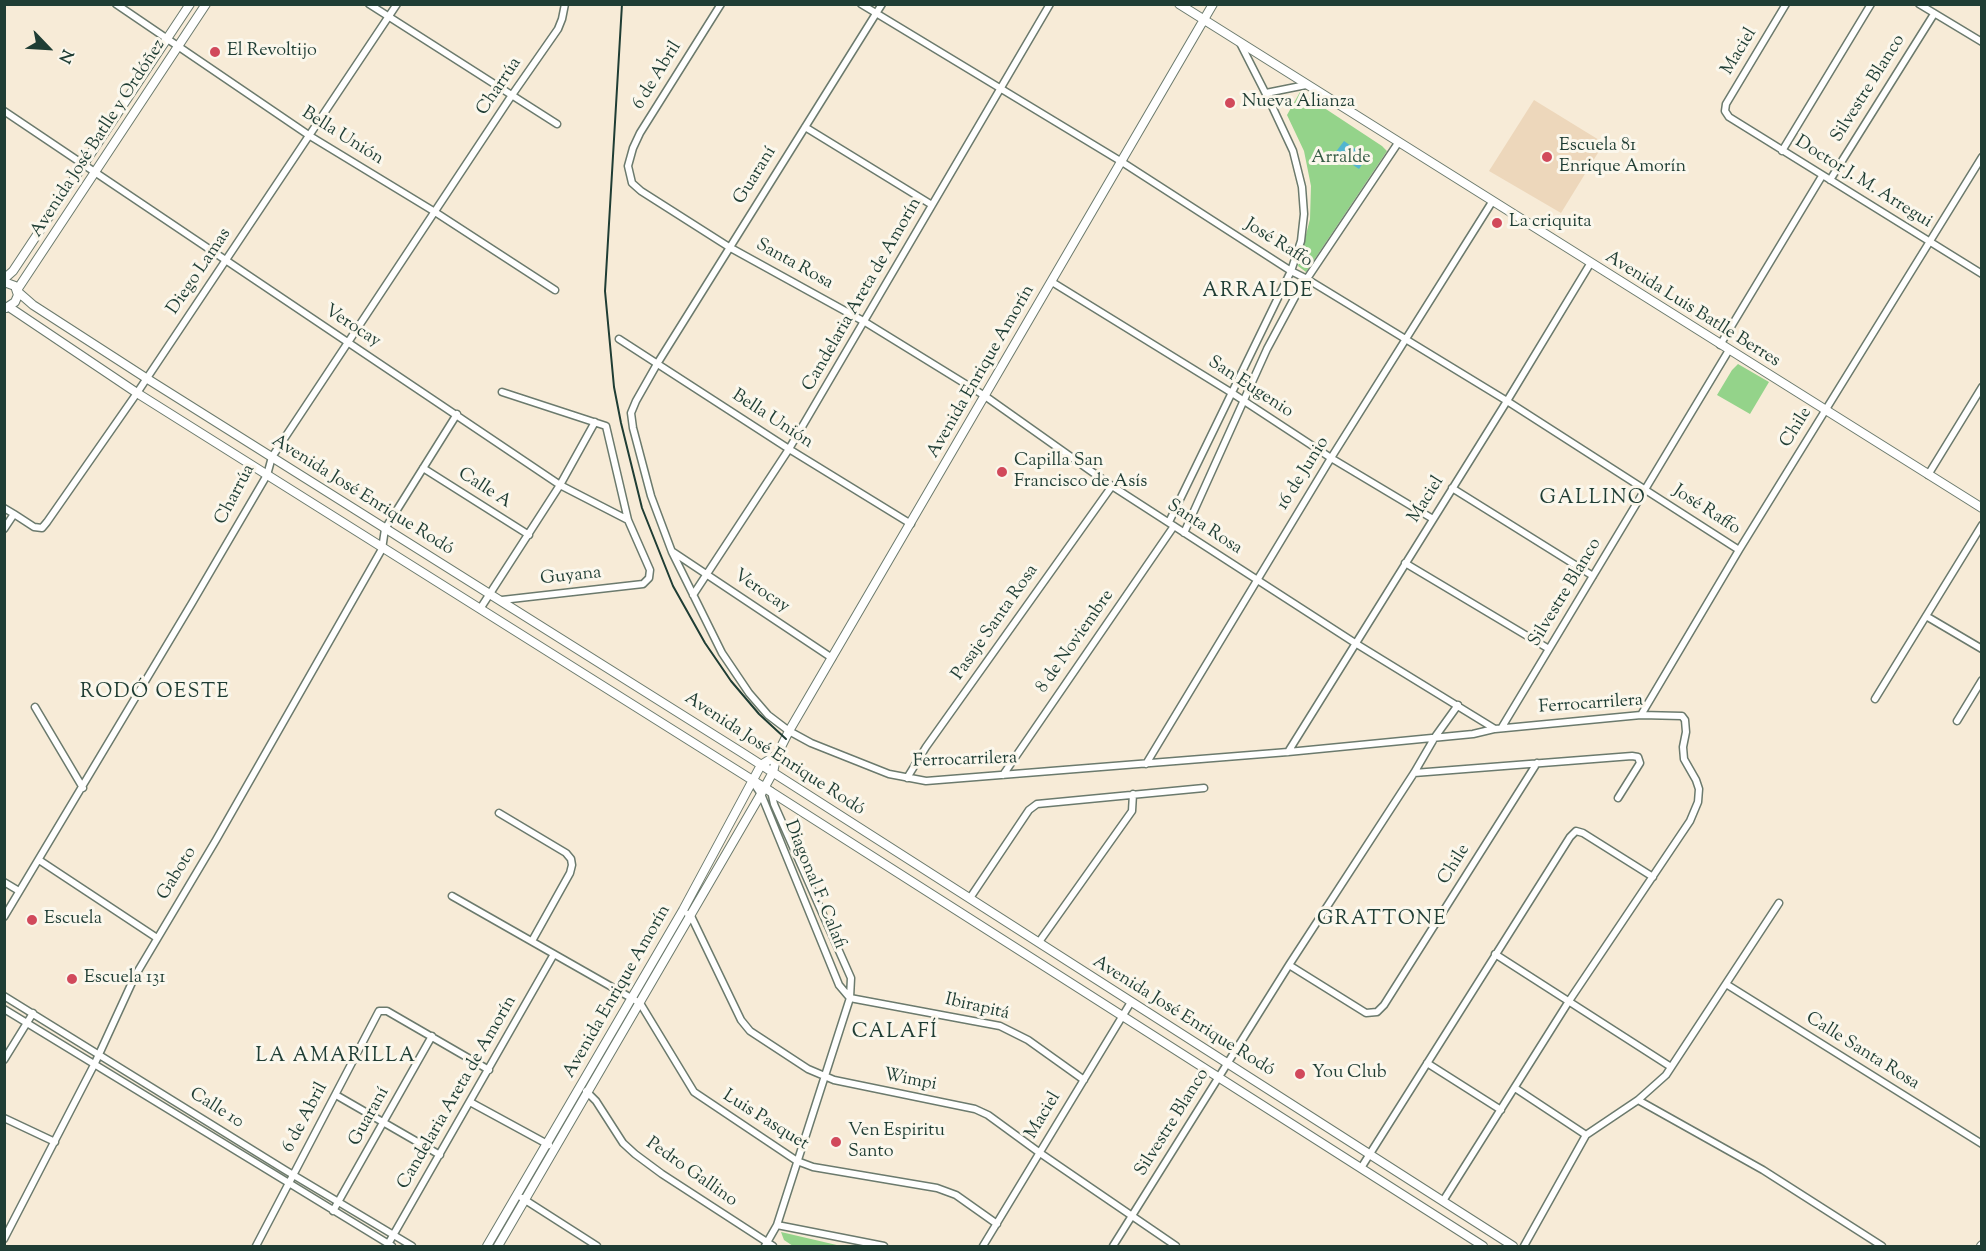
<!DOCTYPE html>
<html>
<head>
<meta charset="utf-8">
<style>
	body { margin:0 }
	#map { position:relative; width:1986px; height:1251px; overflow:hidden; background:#f7ebd7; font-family:"Sorts Mill Goudy",serif }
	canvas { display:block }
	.frame { position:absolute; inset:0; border:6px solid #1f3d34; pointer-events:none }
	.north { position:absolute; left:18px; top:18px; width:60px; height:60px; -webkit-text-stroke:4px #fbf7ec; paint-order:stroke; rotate:115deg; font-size:16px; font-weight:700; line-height:24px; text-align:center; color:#1f3d34 }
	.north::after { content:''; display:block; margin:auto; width:21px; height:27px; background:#1f3d34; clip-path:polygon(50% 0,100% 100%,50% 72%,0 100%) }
</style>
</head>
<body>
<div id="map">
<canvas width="1986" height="1251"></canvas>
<div class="frame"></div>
<div class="north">N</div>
</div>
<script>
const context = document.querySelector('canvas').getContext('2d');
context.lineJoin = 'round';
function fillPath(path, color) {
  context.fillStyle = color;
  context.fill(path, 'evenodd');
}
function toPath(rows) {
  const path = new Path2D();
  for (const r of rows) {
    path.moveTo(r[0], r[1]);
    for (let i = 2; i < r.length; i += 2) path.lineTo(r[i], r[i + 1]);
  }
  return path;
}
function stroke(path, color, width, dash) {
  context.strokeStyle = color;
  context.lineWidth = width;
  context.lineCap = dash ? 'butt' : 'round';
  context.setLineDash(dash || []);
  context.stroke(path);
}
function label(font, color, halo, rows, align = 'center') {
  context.font = font + ' "Sorts Mill Goudy",serif';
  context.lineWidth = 6;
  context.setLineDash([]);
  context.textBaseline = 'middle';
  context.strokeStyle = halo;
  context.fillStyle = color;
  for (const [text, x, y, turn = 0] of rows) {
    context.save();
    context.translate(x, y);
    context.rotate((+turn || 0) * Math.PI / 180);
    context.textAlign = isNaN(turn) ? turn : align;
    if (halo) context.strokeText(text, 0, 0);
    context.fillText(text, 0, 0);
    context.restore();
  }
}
fillPath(toPath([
	[1534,100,1604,143,1561,213,1489,171]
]), '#edd7bb');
fillPath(toPath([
	[1300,92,1382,146,1387,151,1306,272,1298,266,1310,219,1311,186,1304,151,1287,115],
	[1738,364,1769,382,1750,414,1717,395,1732,370],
	[781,1232,841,1246,793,1246,784,1240]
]), '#94d38a');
fillPath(toPath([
	[1344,141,1367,157,1359,169,1335,153]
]), '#52b5d0');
const minor = toPath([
	[116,4,310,136,435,212,555,290],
	[369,4,557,124],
	[721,4,640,133,633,148,628,166,632,183,641,191,729,247,865,322,985,396,1112,486,1355,643,1495,729,1641,715,1682,716,1685,720,1686,732,1683,747,1684,759,1696,780,1699,789,1698,802,1690,821,1569,1001,1443,1201],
	[861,4,1122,162,1291,271,1307,279,1507,401,1739,550],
	[882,4,657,364,636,401,631,413,633,428,651,496,672,552,722,653,749,693,768,715,789,731,811,743,889,774,926,781,1288,752,1473,734,1494,729],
	[1786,4,1726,104,1725,111,1729,117,1982,274],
	[1919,4,1982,42],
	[1266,93,1306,85],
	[4,111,560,485,628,520,650,570,649,578,643,584,502,600],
	[805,127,932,205],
	[1782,151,1871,4],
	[1830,180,1934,14],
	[1052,282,1232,393,1331,458,1433,519],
	[619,339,789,449,911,524],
	[1720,345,1822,176],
	[502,392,606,426,628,520],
	[423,468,529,535],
	[1928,475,1982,387],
	[1452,488,1593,576],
	[4,508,14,514,4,529],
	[14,514,34,527,42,528,47,522,137,393,397,4],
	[1169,522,1291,271,1301,241,1304,214,1302,187,1293,151,1271,104,1240,43],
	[1184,533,1267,349,1296,295,1398,143],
	[673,552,832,658],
	[1405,563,1549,649],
	[693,595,789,449,1050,4],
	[480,609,560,485,595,422],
	[1926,616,1982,649],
	[1875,699,1982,525],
	[35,707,83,788],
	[1641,715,1739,550,1982,157],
	[1957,721,1982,680],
	[1502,727,1729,350],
	[1288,752,1507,401,1590,264],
	[1146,764,1331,458,1492,202],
	[1414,773,1632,756,1638,757,1640,763,1618,798],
	[1003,775,1174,526],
	[907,778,926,747,1112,486],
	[753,782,761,794,839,985,850,998],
	[499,813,566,853,571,859,572,865,570,873,532,941],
	[39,860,157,938],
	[4,882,19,891],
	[452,896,640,1003,694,1092,797,1161,813,1167,937,1188,956,1195,997,1224],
	[970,898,1029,810,1037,804,1204,788],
	[688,914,691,916,741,1020,750,1031,808,1069,834,1080,975,1109,988,1115,1040,1153,1176,1246],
	[4,917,192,603,267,475,272,457,512,95,558,29,562,19,565,4],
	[1039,942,1132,811,1133,794],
	[1495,954,1671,1067],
	[1289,965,1366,1013,1377,1012,1384,1005,1537,763],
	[1726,984,1982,1144],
	[4,996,285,1170,412,1246],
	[850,998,1000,1026,1028,1040,1084,1080],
	[4,1009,392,1246],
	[4,1060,33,1013],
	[1427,1063,1501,1110],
	[1515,1088,1586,1135],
	[586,1091,596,1101,623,1143,635,1154,662,1174,773,1246],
	[336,1095,440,1155],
	[1638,1100,1763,1170,1882,1246],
	[470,1102,549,1145],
	[4,1118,55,1142],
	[1361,1168,1570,837,1576,831,1583,833,1653,877],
	[522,1198,597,1246],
	[333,1211,432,1036],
	[777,1225,884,1246],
	[4,1239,95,1063,135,976,216,840,382,549,385,529,457,414],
	[256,1246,379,1011,387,1011,489,1070],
	[387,1246,554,954],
	[765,1246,777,1225,850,998,851,978,774,804,771,791],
	[983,1246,1131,1002],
	[1113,1246,1289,965,1414,773,1435,737,1458,705],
	[1524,1246,1586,1135,1638,1100,1666,1075,1779,903]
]);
const tertiary = toPath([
	[1179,4,1982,508],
	[4,279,13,271,190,4],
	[4,282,15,286,18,295,15,302,6,308],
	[17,290,206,4],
	[17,291,33,305,146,378,741,752,1513,1246],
	[9,307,137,393,765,788,1483,1246],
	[487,1246,683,910,761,765,777,755],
	[498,1246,761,794,773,772,777,755,789,731,1213,4],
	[1981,1246,1982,1245]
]);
stroke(minor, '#6b7a6d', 9);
stroke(tertiary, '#6b7a6d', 10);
stroke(minor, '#fff', 6);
stroke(tertiary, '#fff', 8);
stroke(toPath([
	[622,4,605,291,614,387,621,423,642,508,673,586,705,643,731,681,759,714,786,739]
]), '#1f3d34', 2);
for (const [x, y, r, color] of [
	[215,52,6,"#d1495b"],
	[1230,103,6,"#d1495b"],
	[1547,157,6,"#d1495b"],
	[1497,223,6,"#d1495b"],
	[1002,472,6,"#d1495b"],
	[32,920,6,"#d1495b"],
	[72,979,6,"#d1495b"],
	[1300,1074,6,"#d1495b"],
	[836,1142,6,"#d1495b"]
]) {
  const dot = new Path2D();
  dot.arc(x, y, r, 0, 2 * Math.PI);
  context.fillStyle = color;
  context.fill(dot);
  stroke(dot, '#fbf7ec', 2);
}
label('18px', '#1f3d34', '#fbf7ec', [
	["El Revoltijo",227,52],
	["Nueva Alianza",1242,103],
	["Escuela 81",1559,147],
	["Enrique Amorín",1559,168],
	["La criquita",1509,223],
	["Capilla San",1014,462],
	["Francisco de Asís",1014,483],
	["Escuela",44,920],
	["Escuela 131",84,979],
	["You Club",1312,1074],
	["Ven Espiritu",848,1132],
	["Santo",848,1153]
], 'left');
label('18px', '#1f3d34', '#fbf7ec', [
	["Maciel",1740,52,-59],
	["6 de Abril",658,76,-58],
	["Charrúa",500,87,-56],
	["Silvestre Blanco",1869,89,-58],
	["Bella Unión",342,137,32],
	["Avenida José Batlle y Ordóñez",99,139,-57],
	["Guaraní",756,176,-58],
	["Doctor J. M. Arregui",1863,183,32],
	["José Raffo",1278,244,32],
	["Santa Rosa",794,265,29],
	["Diego Lamas",200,272,-56],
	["Candelaria Areta de Amorín",863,295,-60],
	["Avenida Luis Batlle Berres",1692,310,32],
	["Verocay",352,327,33],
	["Avenida Enrique Amorín",982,372,-60],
	["San Eugenio",1250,388,33],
	["Bella Unión",772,420,33],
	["Chile",1797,428,-58],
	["16 de Junio",1304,474,-58],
	["Calle A",484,489,33],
	["Charrúa",236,495,-62],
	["Avenida José Enrique Rodó",362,496,32],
	["Maciel",1427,500,-58],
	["José Raffo",1706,511,33],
	["Santa Rosa",1204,528,33],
	["Guyana",571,577,-6],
	["Verocay",761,592,34],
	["Silvestre Blanco",1566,593,-59],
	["Pasaje Santa Rosa",996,623,-55],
	["8 de Noviembre",1076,642,-55],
	["Ferrocarrilera",1591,705,-4],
	["Avenida José Enrique Rodó",774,755,33],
	["Ferrocarrilera",965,761,-2],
	["Chile",1455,865,-58],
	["Gaboto",178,874,-59],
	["Diagonal F. Calafi",814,885,68],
	["Avenida Enrique Amorín",618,992,-60],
	["Ibirapitá",977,1008,13],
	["Avenida José Enrique Rodó",1183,1017,32],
	["Calle Santa Rosa",1862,1052,32],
	["Wimpi",910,1081,11],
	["Candelaria Areta de Amorín",458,1093,-60],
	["Calle 10",216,1109,32],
	["Maciel",1044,1116,-59],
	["Guaraní",370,1117,-61],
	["6 de Abril",306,1118,-62],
	["Luis Pasquet",765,1121,32],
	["Silvestre Blanco",1173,1123,-58],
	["Pedro Gallino",691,1173,35]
]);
label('18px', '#365b45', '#fbf7ec', [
	["Arralde",1341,159]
]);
context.letterSpacing = '1.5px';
label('20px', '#1f3d34', '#fbf7ec', [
	["ARRALDE",1258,293],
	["GALLINO",1593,500],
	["RODÓ OESTE",155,694],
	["GRATTONE",1382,921],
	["CALAFÍ",895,1034],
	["LA AMARILLA",336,1058]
]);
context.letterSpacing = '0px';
</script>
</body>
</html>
